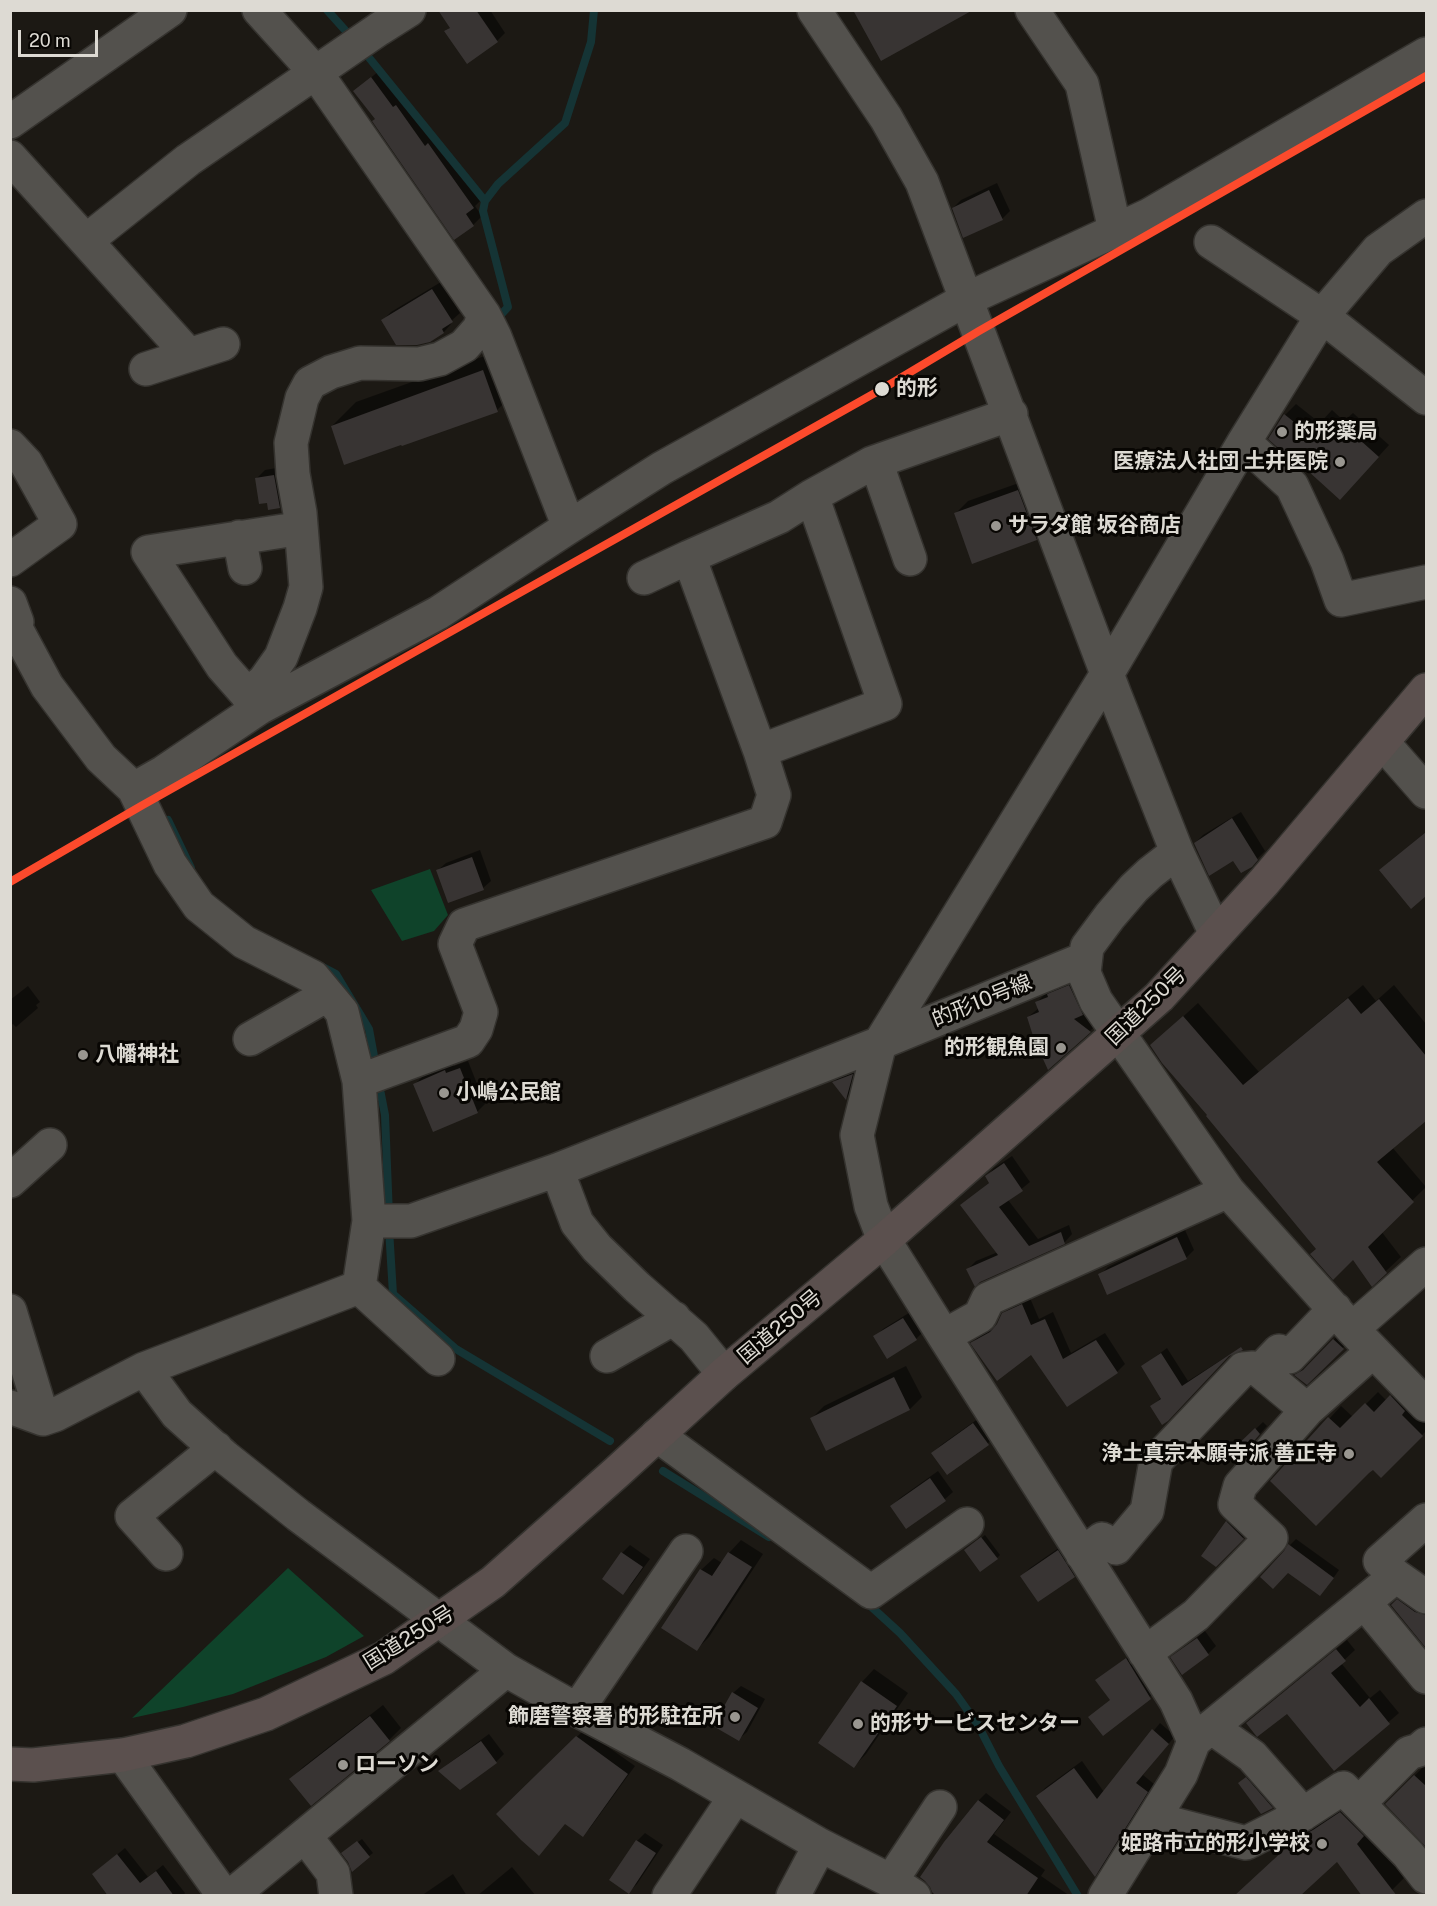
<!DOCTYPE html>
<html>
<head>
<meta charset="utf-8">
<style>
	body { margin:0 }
	#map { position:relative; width:1437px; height:1906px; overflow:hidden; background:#1c1914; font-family:"Public Sans",sans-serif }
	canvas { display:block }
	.frame { position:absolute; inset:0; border:12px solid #dddad3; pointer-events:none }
	.scale { position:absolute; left:18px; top:30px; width:80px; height:27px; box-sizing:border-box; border:3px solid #dddad3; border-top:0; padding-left:8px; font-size:18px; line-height:21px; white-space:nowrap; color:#dddad3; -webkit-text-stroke:4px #080603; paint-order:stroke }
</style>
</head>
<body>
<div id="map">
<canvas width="1437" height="1906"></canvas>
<div class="frame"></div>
<div class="scale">20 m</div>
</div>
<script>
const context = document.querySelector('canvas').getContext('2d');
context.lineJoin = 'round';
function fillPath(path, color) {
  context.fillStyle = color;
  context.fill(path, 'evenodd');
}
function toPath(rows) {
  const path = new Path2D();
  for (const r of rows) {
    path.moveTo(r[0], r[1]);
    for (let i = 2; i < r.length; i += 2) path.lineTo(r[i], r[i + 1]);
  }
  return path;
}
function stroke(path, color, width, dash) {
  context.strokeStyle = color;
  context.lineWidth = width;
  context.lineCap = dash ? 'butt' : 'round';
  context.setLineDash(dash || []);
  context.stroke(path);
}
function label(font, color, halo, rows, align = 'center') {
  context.font = font + ' "Public Sans","Noto Sans JP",sans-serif';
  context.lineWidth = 6;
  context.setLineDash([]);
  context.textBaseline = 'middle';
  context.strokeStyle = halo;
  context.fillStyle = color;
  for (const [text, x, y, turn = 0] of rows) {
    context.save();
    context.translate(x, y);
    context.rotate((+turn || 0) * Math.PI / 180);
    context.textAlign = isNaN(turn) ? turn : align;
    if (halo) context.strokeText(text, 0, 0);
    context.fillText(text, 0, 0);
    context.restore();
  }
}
fillPath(toPath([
	[430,869,448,915,434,931,402,941,371,890],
	[288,1568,364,1636,326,1657,233,1694,183,1707,132,1718]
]), '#0f432a');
fillPath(toPath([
	[448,10,490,10,505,33,497,41,467,62,446,32,451,27],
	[380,70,402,99,405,97,434,138,437,136,482,199,475,206,482,216,473,225,455,237,376,119,355,91],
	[997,183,1010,211,1002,219,953,208,961,200],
	[441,282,460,313,450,322,451,324,444,332,429,341,383,320,391,312],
	[507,348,521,387,497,410,403,445,332,426,356,402],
	[1296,404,1320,423,1332,410,1344,421,1353,413,1389,445,1351,487,1285,415],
	[282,467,287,499,279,507,257,478,265,470],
	[1030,479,1048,527,1036,539,956,513,968,501],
	[1241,812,1265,851,1251,865,1195,843,1203,835],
	[1426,832,1426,894,1412,907,1389,862],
	[480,850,491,881,483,888,449,901,438,870,446,863],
	[1077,979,1090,1006,1083,1012,1097,1024,1090,1031,1028,1017,1039,1008,1036,1003,1044,995,1052,991,1057,987],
	[1363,985,1376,1001,1394,985,1426,1024,1426,1119,1392,1147,1426,1187,1381,1231,1401,1257,1372,1284,1353,1258,1318,1248,1152,1045,1198,1003,1259,1072],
	[28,986,40,1002,36,1005,38,1008,16,1027,13,1024,10,1026,10,1000],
	[468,1061,485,1104,477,1112,415,1084,423,1076,453,1064,454,1066],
	[855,1072,849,1095,846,1098,834,1082,837,1079],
	[1012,1156,1030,1182,1008,1200,1038,1239,1069,1225,1072,1234,1065,1242,979,1281,968,1269,976,1261,998,1252,962,1205,990,1182,987,1176,994,1168],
	[1185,1230,1194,1250,1186,1258,1100,1275,1108,1267],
	[1030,1298,1039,1319,1053,1312,1071,1353,1105,1333,1125,1364,1117,1372,1067,1405,1032,1353,972,1343,980,1335,998,1325,1003,1314,1012,1306],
	[912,1311,924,1331,916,1339,875,1337,883,1329],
	[1341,1332,1350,1341,1306,1383,1296,1375,1311,1363],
	[1167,1348,1188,1381,1229,1355,1174,1413,1152,1406,1162,1397,1143,1366],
	[906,1366,922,1397,910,1409,812,1418,824,1406],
	[1403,1384,1426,1415,1426,1431,1381,1476,1373,1468,1272,1481,1341,1406,1353,1417,1378,1392,1387,1401],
	[982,1416,996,1436,988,1443,947,1472,933,1453,941,1445],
	[1263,1422,1267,1426,1245,1451,1232,1452],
	[938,1471,953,1492,945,1499,907,1527,892,1506,900,1498],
	[1235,1514,1251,1530,1216,1565,1227,1522],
	[985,1535,1000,1555,997,1558,970,1547],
	[1296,1539,1339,1570,1327,1587,1290,1545],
	[741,1540,763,1554,709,1637,697,1649,663,1627,701,1570,714,1558,722,1563,729,1553],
	[1066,1543,1082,1568,1074,1576,1022,1576,1030,1568],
	[630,1545,650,1559,631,1585,623,1593,604,1579,622,1553],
	[1400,1597,1426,1606,1426,1646,1393,1605],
	[1205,1631,1216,1646,1208,1654,1172,1658],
	[1347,1640,1355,1650,1341,1663,1370,1698,1380,1690,1399,1713,1334,1769,1287,1712,1248,1723],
	[1132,1654,1156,1692,1103,1734,1111,1700,1103,1675],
	[874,1669,908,1693,866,1754,854,1766,820,1743,862,1682],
	[741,1686,765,1699,747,1732,739,1739,733,1693],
	[383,1705,401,1728,389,1740,291,1779,303,1767],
	[1160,1723,1175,1736,1143,1775,1154,1784,1102,1868,1095,1875,1038,1796,1045,1788,1082,1761,1104,1792],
	[584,1730,635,1766,590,1828,583,1835,566,1823,498,1814],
	[489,1734,504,1754,496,1762,441,1771,448,1764],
	[1426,1764,1426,1845,1387,1804],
	[1248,1776,1280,1799,1272,1807,1240,1784],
	[986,1793,1011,1812,994,1834,1045,1870,1041,1876,1070,1896,961,1896,932,1886,922,1877,979,1800],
	[1353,1801,1368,1831,1404,1878,1392,1890,1337,1859,1288,1847,1286,1845,1298,1833],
	[645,1833,663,1845,637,1884,629,1892,611,1880,637,1841],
	[362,1839,373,1853,369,1856,347,1850],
	[125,1848,148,1877,163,1865,185,1893,183,1896,112,1896,95,1873],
	[512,1867,536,1896,477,1896],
	[453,1874,467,1896,421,1896]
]), '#0007');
stroke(toPath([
	[327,10,353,39],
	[362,49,485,201],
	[495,321,508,307,483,211,485,201,498,184,565,123,591,42,594,10],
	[168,820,191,868],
	[319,965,336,974,369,1029,376,1067],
	[378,1079,385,1115,389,1216],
	[389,1229,393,1294,456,1349,610,1441],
	[663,1471,769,1537],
	[865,1601,900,1633,956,1694,978,1725,999,1766,1078,1896]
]), '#153435', 8);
fillPath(toPath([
	[438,10,476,10,498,42,467,64,444,31,450,28],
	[853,10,973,10,881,61],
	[371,77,393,107,396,105,425,146,428,143,474,208,466,214,474,226,454,240,372,121,375,119,353,91],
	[989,190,1003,220,963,238,952,208],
	[432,289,453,322,442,329,444,333,430,342,417,345,396,345,381,320],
	[483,370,498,412,402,446,401,445,344,465,331,426],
	[1284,414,1308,433,1320,420,1332,432,1341,423,1379,457,1340,500,1286,451,1284,453,1268,439],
	[274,475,280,508,268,510,267,503,259,504,255,478],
	[1018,490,1037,540,972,564,954,513],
	[1232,818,1258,860,1252,867,1241,873,1233,861,1209,876,1194,843],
	[1426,832,1426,896,1411,909,1379,870],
	[472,857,484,890,448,903,436,870],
	[1069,985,1083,1015,1074,1019,1091,1032,1048,1070,1034,1039,1027,1017,1039,1012,1035,1002,1048,997,1047,994],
	[1348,998,1361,1014,1379,999,1426,1056,1426,1121,1377,1162,1414,1202,1368,1247,1387,1273,1372,1287,1353,1260,1333,1280,1310,1254,1316,1249,1206,1116,1207,1115,1162,1063,1150,1045,1183,1016,1243,1085],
	[460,1068,478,1113,433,1132,413,1084,445,1070,446,1073],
	[853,1074,846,1100,832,1082],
	[1004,1163,1023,1191,999,1207,1029,1246,1061,1232,1065,1244,980,1282,975,1287,966,1269,998,1255,960,1205,989,1183,985,1176],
	[1177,1237,1187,1259,1107,1295,1098,1274],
	[1022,1304,1031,1325,1045,1319,1063,1359,1096,1340,1118,1373,1067,1407,1031,1355,997,1381,970,1343,990,1332,997,1324,1002,1313],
	[903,1318,917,1340,887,1359,873,1336],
	[1333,1339,1344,1349,1307,1385,1294,1375,1303,1370],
	[1241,1347,1243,1350,1229,1356,1168,1421,1162,1425,1150,1406,1161,1399,1141,1366,1161,1353,1182,1386],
	[894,1377,910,1410,826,1451,810,1418],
	[1390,1395,1405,1411,1402,1415,1423,1436,1381,1478,1373,1470,1369,1473,1316,1526,1270,1481,1328,1417,1340,1428,1365,1403,1374,1412],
	[973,1423,989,1445,947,1475,931,1453],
	[1255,1428,1260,1434,1237,1461,1230,1452],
	[930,1478,946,1501,906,1529,890,1506],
	[1226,1521,1244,1539,1216,1567,1201,1556],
	[981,1537,998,1559,980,1572,964,1550],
	[1288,1544,1334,1578,1320,1596,1288,1573,1273,1589,1260,1577,1284,1551],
	[1058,1550,1075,1577,1038,1602,1020,1576],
	[621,1552,643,1567,623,1595,602,1579],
	[728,1552,752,1567,697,1651,661,1628,700,1569,712,1576],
	[1397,1599,1415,1612,1426,1615,1426,1648,1391,1605],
	[1197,1638,1209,1655,1182,1675,1170,1657],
	[1336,1649,1346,1661,1331,1673,1360,1707,1369,1698,1390,1724,1334,1771,1287,1714,1257,1737,1246,1723],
	[1126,1658,1151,1699,1103,1736,1088,1717,1110,1700,1095,1680],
	[861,1681,897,1706,854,1768,818,1743],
	[732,1692,758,1708,739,1741,713,1726],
	[370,1716,390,1741,311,1806,289,1779],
	[1152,1729,1169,1744,1136,1783,1148,1792,1095,1877,1036,1796,1074,1768,1097,1799],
	[576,1736,628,1774,583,1837,565,1824,539,1856,521,1840,496,1814],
	[481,1741,497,1763,460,1790,438,1771],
	[1414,1775,1426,1786,1426,1847,1385,1804],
	[1246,1777,1273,1808,1261,1814,1238,1783],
	[978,1800,1004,1820,987,1842,1038,1878,1026,1896,936,1896,932,1892,930,1887,925,1881,920,1877,944,1842],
	[1340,1812,1364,1836,1357,1844,1397,1896,1362,1896,1337,1862,1300,1896,1234,1896,1286,1848,1284,1845,1313,1830],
	[636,1840,656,1853,629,1894,609,1880],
	[357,1841,370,1857,352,1872,348,1862,341,1853],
	[117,1854,140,1883,156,1871,174,1896,108,1896,92,1874]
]), '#383433');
const minor = toPath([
	[259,10,316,73,484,315,495,337,569,527],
	[814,10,886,118,922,182,1115,695,1177,852,1216,934],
	[1032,10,1082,84,1115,230],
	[10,122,170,10],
	[10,157,188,354],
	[86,241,188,160,379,29,409,10],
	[1211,242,1322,316,1426,398],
	[146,369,223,344],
	[1244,442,1292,486,1327,561,1341,600,1426,582],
	[10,446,26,463,60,524,10,560],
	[876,462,910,559],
	[239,537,245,568],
	[644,578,689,557],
	[10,603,17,622],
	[10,634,18,632,47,686,101,758,134,789,170,864,199,906,244,942,313,977,342,1012,359,1081,369,1221,359,1287,438,1359],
	[247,695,264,681,281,657,300,608,306,587,300,513,293,474,291,443,302,398,310,383,331,372,360,363,419,364,440,359,464,346,479,329,484,315],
	[259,708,222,666,148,552,283,531],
	[1383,743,1426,792],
	[760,751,885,704,812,496],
	[134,789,164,772,259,708,438,613,569,527,662,468,967,299,1149,215,1426,54],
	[1177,852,1150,873,1134,888,1110,916,1087,947,1084,973,1096,1001,1228,1191,1352,1329,1426,1405],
	[250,1039,327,995],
	[359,1081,468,1041,476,1029,481,1012,455,944,464,925,765,822,774,795,760,751,689,557,779,517,812,496,872,463,1011,414],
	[557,1170,577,1223,597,1248,637,1287,694,1337,724,1374],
	[10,1181,50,1145],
	[369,1221,411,1221,557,1170,880,1043,1084,959],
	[10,1311,43,1419],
	[1352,1329,1426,1264],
	[944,1336,980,1316,988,1299,1228,1191],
	[607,1356,674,1318],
	[144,1369,177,1414,225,1457,298,1515,506,1670,577,1710,680,1764,820,1845,891,1881,914,1896],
	[1260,1371,1279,1351,1289,1357,1335,1309],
	[10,1407,43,1419,55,1415,144,1369,359,1287],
	[657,1435,871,1592,967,1524],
	[166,1554,132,1516,216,1448],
	[1082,1554,1102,1539,1116,1548,1147,1511,1156,1461,1243,1369,1253,1368,1260,1371,1307,1410],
	[1396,1576,1380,1561,1426,1520],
	[1364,1602,1426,1677],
	[1145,1653,1196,1615,1271,1538,1235,1504,1240,1486,1307,1410,1373,1351],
	[577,1710,686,1551],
	[1211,1727,1252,1756,1303,1814],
	[1194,1741,1396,1576,1426,1597],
	[123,1755,224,1896],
	[1359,1803,1409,1753,1419,1750,1426,1744],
	[1154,1819,1246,1843,1303,1814,1343,1788,1408,1854,1426,1877],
	[305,1836,333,1873,336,1896],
	[891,1881,940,1807],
	[231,1896,506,1670],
	[669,1896,735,1797],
	[793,1896,820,1845],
	[1105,1896,1181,1774,1194,1741,1176,1701,944,1336,884,1240,871,1206,857,1135,880,1043,1107,674,1244,442,1322,316,1378,250,1426,216]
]);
const highway = toPath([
	[10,1764,33,1765,123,1755,186,1741,266,1714,384,1658,493,1582,617,1472,724,1374,884,1240,1159,997,1264,882,1426,690]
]);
stroke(minor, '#35332f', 36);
stroke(highway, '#35332f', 36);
stroke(minor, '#53514d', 33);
stroke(highway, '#5b504e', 33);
stroke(toPath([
	[10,882,141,806,882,389,979,331,1426,76]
]), '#fc4a2c', 8);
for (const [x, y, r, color] of [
	[882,389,8,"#dddad3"],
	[1282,432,6,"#999690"],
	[1340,462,6,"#999690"],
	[996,526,6,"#999690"],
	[1061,1048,6,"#999690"],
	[83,1055,6,"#999690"],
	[444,1093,6,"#999690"],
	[1349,1454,6,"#999690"],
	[735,1717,6,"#999690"],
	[858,1724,6,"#999690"],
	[343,1765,6,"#999690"],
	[1322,1844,6,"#999690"]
]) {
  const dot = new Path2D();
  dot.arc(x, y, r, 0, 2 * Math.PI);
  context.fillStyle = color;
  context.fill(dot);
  stroke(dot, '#080603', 2);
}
label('bold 21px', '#dddad3', '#080603', [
	["的形",896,389]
], 'left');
label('bold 21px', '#dddad3', '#080603', [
	["的形薬局",1294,432],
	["医療法人社団 土井医院",1328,462,"right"],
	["サラダ館 坂谷商店",1008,526],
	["的形観魚園",1049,1048,"right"],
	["八幡神社",95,1055],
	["小嶋公民館",456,1093],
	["浄土真宗本願寺派 善正寺",1337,1454,"right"],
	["飾磨警察署 的形駐在所",723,1717,"right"],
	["的形サービスセンター",870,1724],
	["ローソン",355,1765],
	["姫路市立的形小学校",1310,1844,"right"]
], 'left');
label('21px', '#dddad3', '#080603', [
	["的形10号線",982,1001,-22],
	["国道250号",1146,1006,-44],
	["国道250号",780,1327,-40],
	["国道250号",409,1638,-32]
]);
</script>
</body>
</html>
